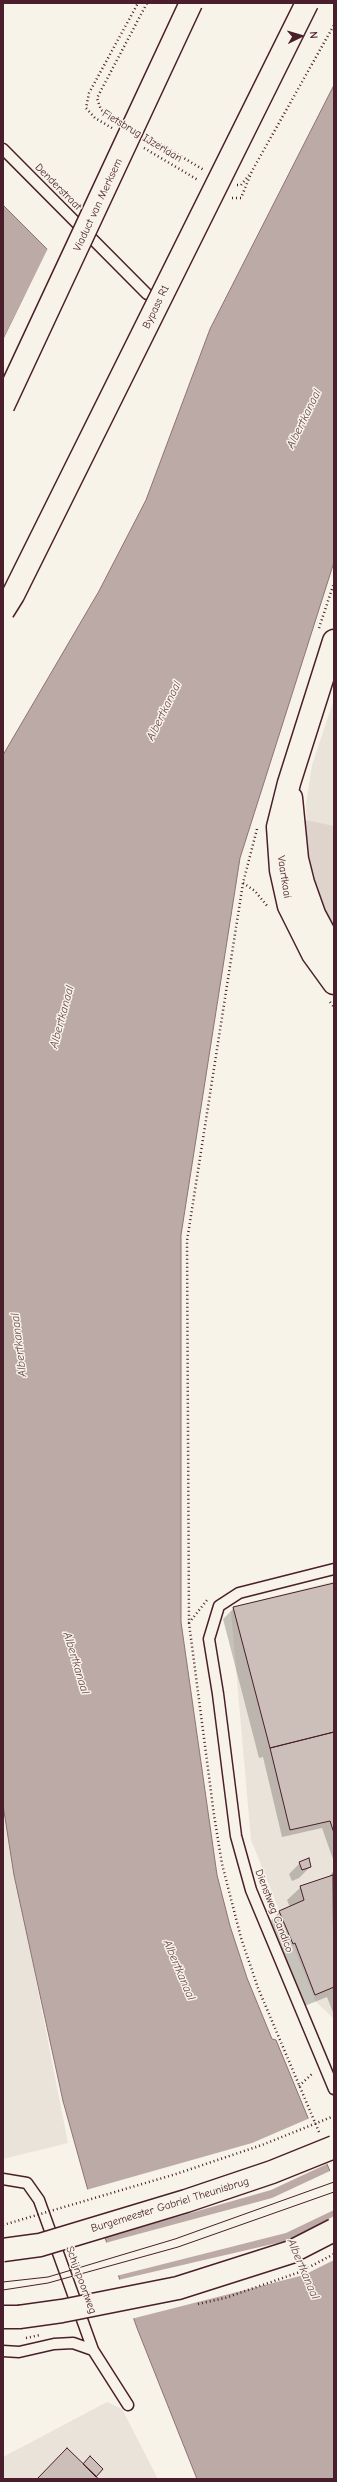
<!DOCTYPE html>
<html>
<head>
<meta charset="utf-8">
<style>
	body { margin:0 }
	#map { position:relative; width:337px; height:2482px; overflow:hidden; background:#f7f3e8; font-family:"Comic Neue",sans-serif }
	canvas { display:block }
	.frame { position:absolute; inset:0; border:4px solid #4a1f2b; pointer-events:none }
	.north { position:absolute; left:281px; top:16px; width:40px; height:40px; -webkit-text-stroke:3px #f7f3e8; paint-order:stroke; rotate:85deg; font-size:11px; font-weight:700; line-height:16px; text-align:center; color:#4a1f2b }
	.north::after { content:''; display:block; margin:auto; width:14px; height:18px; background:#4a1f2b; clip-path:polygon(50% 0,100% 100%,50% 72%,0 100%) }
</style>
</head>
<body>
<div id="map">
<canvas width="337" height="2482"></canvas>
<div class="frame"></div>
<div class="north">N</div>
</div>
<script>
const context = document.querySelector('canvas').getContext('2d');
context.lineJoin = 'round';
function fillPath(path, color) {
  context.fillStyle = color;
  context.fill(path, 'evenodd');
}
function toPath(rows) {
  const path = new Path2D();
  for (const r of rows) {
    path.moveTo(r[0], r[1]);
    for (let i = 2; i < r.length; i += 2) path.lineTo(r[i], r[i + 1]);
  }
  return path;
}
function stroke(path, color, width, dash) {
  context.strokeStyle = color;
  context.lineWidth = width;
  context.lineCap = dash ? 'butt' : 'round';
  context.setLineDash(dash || []);
  context.stroke(path);
}
function label(font, color, halo, rows, align = 'center') {
  context.font = font + ' "Comic Neue",sans-serif';
  context.lineWidth = 3;
  context.setLineDash([]);
  context.textBaseline = 'middle';
  context.strokeStyle = halo;
  context.fillStyle = color;
  for (const [text, x, y, turn = 0] of rows) {
    context.save();
    context.translate(x, y);
    context.rotate((+turn || 0) * Math.PI / 180);
    context.textAlign = isNaN(turn) ? turn : align;
    if (halo) context.strokeText(text, 0, 0);
    context.fillText(text, 0, 0);
    context.restore();
  }
}
fillPath(toPath([
	[334,699,334,929,307,822,306,804,312,765],
	[334,1581,334,2019,316,2002,251,1840,231,1612,233,1607],
	[3,1813,68,2143,3,2159],
	[107,2402,122,2409,158,2479,3,2479,3,2457]
]), '#eae3da');
fillPath(toPath([
	[305,820,334,826,334,933,319,900,311,870]
]), '#ded4cc');
const water = toPath([
	[334,85,334,562,240,858,181,1235,181,1622,217,1875,230,1926,247,1978,272,2039,276,2040,334,2181,334,2479,197,2479,137,2328,87,2187,63,2101,14,1875,3,1805,3,755,99,591,146,500,210,329,334,85],
	[3,205,48,250,3,340,3,205]
]);
fillPath(water, '#bcaaa7');
stroke(water, '#8e7275', 1);
fillPath(toPath([
	[48,248,49,251,3,342,3,340],
	[310,2118,329,2163,271,2190,103,2238,86,2190,252,2143],
	[332,2170,334,2176,334,2210,286,2233,116,2276,105,2243,272,2198],
	[334,2216,334,2260,304,2275,131,2319,118,2280,290,2240]
]), '#f7f3e8');
fillPath(toPath([
	[334,1584,334,1862,322,1828,282,1837,263,1757,259,1758,223,1619,234,1608],
	[300,1863,310,1867,299,1878,292,1881,289,1874],
	[334,1870,334,2015,327,1997,302,2007,267,1925,280,1911,290,1907,287,1900,301,1887,329,1877]
]), '#0003');
const building = toPath([
	[334,1583,334,1732,270,1748,233,1607,334,1583],
	[334,1732,334,1833,330,1821,290,1830,270,1748,334,1732],
	[309,1858,311,1867,302,1870,299,1862,309,1858],
	[333,1875,334,1987,315,1995,295,1943,293,1944,279,1911,304,1900,300,1886,333,1875],
	[67,2448,96,2476,98,2479,37,2479,67,2448],
	[90,2456,103,2469,96,2477,83,2464,90,2456]
]);
fillPath(building, '#ccbfb9');
stroke(building, '#4a1f2b', 1);
const lane = toPath([
	[3,149,147,294],
	[334,1569,239,1593,219,1606,209,1639,218,1694,236,1836,251,1890,334,2089],
	[3,2179,27,2183,39,2200,93,2350,128,2405],
	[3,2351,19,2352,54,2344,73,2343,93,2350]
]);
const secondary = toPath([
	[334,641,289,783,278,827,281,870,289,906,313,954,334,983],
	[291,798,297,859,303,883,314,914,334,952]
]);
const primary = toPath([
	[3,2317,19,2317]
]);
stroke(lane, '#4a1f2b', 13);
stroke(secondary, '#4a1f2b', 25);
stroke(primary, '#4a1f2b', 25);
stroke(toPath([
	[116,119,101,110,97,98,147,3],
	[112,128,95,118,86,108,89,93,138,3],
	[150,138,204,170],
	[144,148,198,180],
	[237,185,241,185,249,175],
	[232,198,241,198,252,171,334,25],
	[319,628,334,583],
	[257,829,243,883,187,1241,189,1623,214,1815,222,1864,241,1938,258,1988,319,2132],
	[243,883,255,891,268,907],
	[330,1002,334,1007],
	[189,1623,207,1600],
	[299,2086,313,2073]
]), '#4a1f2b', 2.5, [1, 3]);
stroke(lane, '#f7f3e8', 10);
stroke(secondary, '#f7f3e8', 22);
stroke(primary, '#f7f3e8', 22);
stroke(toPath([
	[3,2282,48,2277,175,2239,334,2182],
	[3,2290,48,2283,178,2247,334,2192]
]), '#4a1f2b', 1);
const primaryBridge = toPath([
	[3,2250,40,2245,186,2201,272,2172,334,2147],
	[19,2317,62,2311,178,2288,291,2252,334,2230]
]);
const highwayBridge = toPath([
	[3,406,191,3],
	[3,611,13,595,307,3]
]);
stroke(primaryBridge, '#4a1f2b', 25, []);
stroke(highwayBridge, '#4a1f2b', 25, []);
stroke(toPath([
	[3,2225,176,2174,262,2145,334,2116],
	[198,2304,225,2298,300,2272,334,2254],
	[26,2338,40,2335]
]), '#4a1f2b', 2.5, [1, 3]);
stroke(primaryBridge, '#f7f3e8', 22);
stroke(highwayBridge, '#f7f3e8', 22);
label('11px', '#4a1f2b', '#f7f3e8', [
	["Fietsbrug IJzerlaan",142,136,31],
	["Denderstraat",58,187,45],
	["Viaduct van Merksem",98,205,-65],
	["Bypass R1",156,307,-64],
	["Vaartkaai",284,877,81],
	["Dienstweg Candico",274,1911,69],
	["Burgemeester Gabriel Theunisbrug",170,2205,-17],
	["Schijnpoortweg",81,2280,70]
]);
label('italic 12px', '#6c4950', '#f7f3e8', [
	["Albertkanaal",304,419,-64],
	["Albertkanaal",164,711,-64],
	["Albertkanaal",62,1017,-75],
	["Albertkanaal",19,1345,-97],
	["Albertkanaal",76,1663,73],
	["Albertkanaal",179,1970,67],
	["Albertkanaal",303,2269,67]
]);
</script>
</body>
</html>
